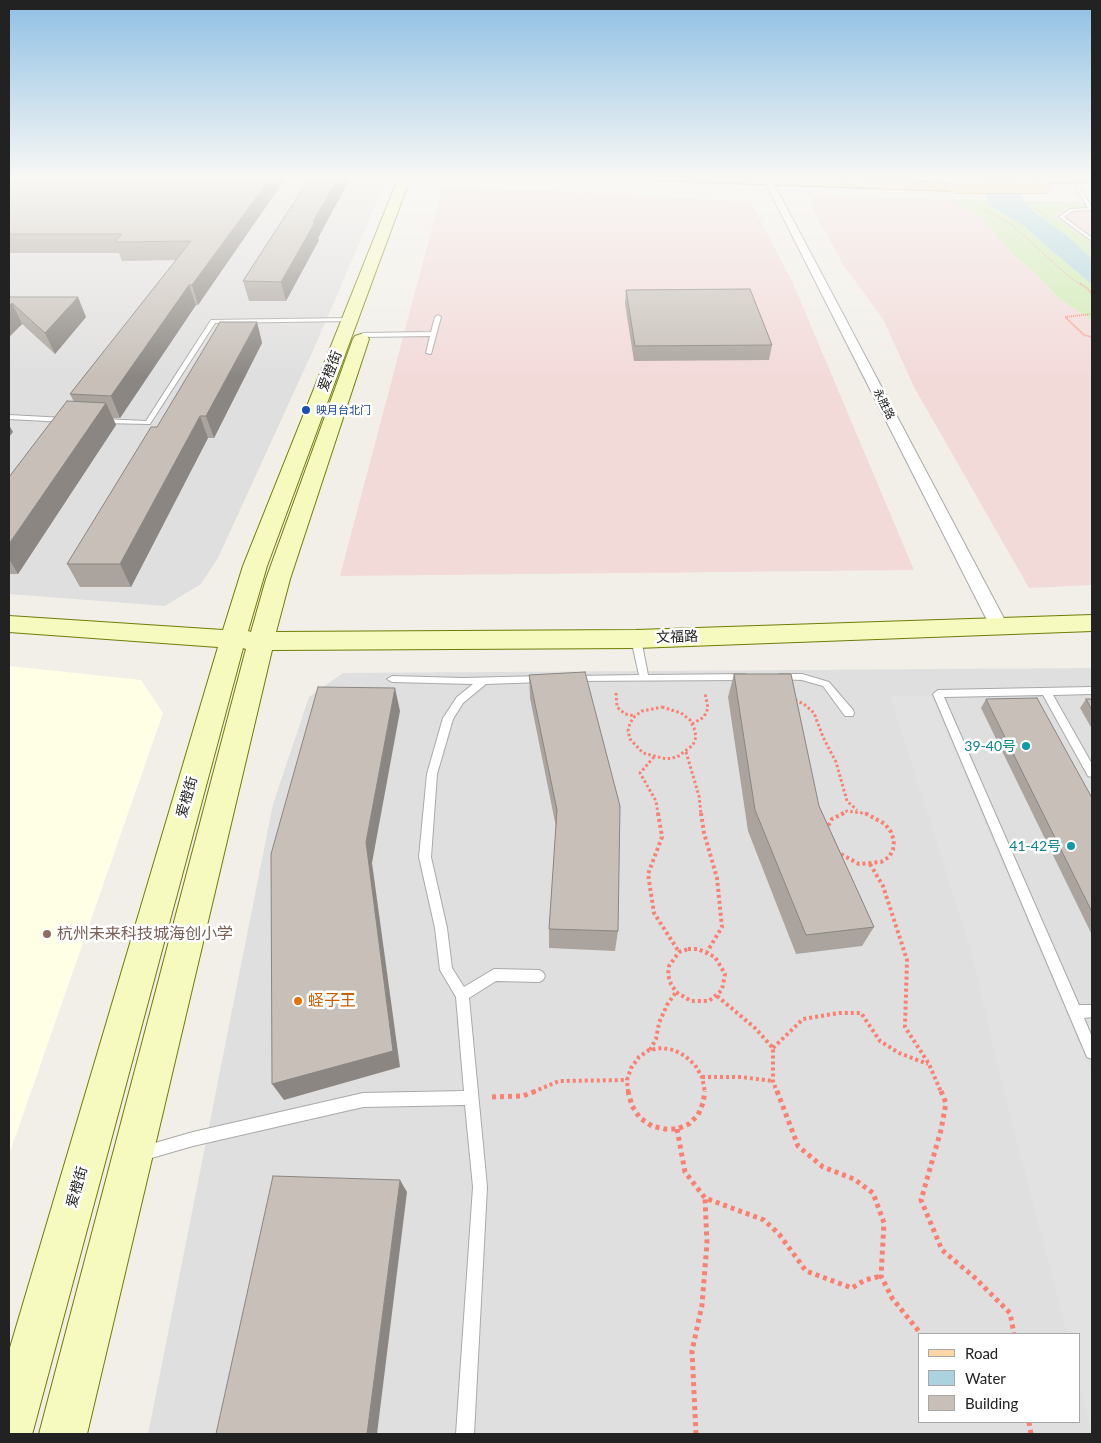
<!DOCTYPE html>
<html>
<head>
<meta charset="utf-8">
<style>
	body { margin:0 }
	#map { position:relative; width:1101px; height:1443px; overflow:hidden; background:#f2efe9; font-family:Lato,sans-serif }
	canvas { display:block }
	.frame { position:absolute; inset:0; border:10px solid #222; pointer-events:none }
	.legend { position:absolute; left:918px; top:1333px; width:162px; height:90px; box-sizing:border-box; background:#fff; border:1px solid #a7a7a7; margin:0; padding:6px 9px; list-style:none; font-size:15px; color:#222 }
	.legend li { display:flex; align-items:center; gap:10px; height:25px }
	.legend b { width:25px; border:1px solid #a7a7a7 }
</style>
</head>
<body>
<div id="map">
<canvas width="1101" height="1443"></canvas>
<div class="frame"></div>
<ul class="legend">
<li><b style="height:6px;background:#fcd6a4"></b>Road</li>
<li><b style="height:14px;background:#aad3df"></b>Water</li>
<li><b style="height:14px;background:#c7bfb8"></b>Building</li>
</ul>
</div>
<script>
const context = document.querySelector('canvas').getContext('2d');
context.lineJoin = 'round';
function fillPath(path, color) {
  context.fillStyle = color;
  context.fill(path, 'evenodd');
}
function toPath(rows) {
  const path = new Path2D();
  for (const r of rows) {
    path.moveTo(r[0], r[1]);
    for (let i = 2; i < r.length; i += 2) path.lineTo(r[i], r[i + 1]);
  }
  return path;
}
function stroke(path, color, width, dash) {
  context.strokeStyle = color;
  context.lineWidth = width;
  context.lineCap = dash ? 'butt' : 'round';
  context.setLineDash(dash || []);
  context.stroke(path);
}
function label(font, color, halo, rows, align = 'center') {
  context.font = font + ' Lato,"Noto Sans SC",sans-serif';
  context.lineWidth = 5;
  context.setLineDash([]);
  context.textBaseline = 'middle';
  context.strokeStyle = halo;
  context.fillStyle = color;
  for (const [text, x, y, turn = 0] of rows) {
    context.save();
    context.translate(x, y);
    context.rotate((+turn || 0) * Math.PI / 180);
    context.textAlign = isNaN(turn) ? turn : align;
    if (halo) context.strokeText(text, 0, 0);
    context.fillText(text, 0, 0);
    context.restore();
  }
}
fillPath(toPath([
	[9,176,327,176,386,181,315,346,218,558,201,584,165,606,9,594],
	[1092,668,1092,1434,148,1434,273,804,309,697,343,673],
	[920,1334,1080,1334,1080,1422,920,1422]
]), '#e0dfdf');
fillPath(toPath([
	[443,186,750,201,792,281,914,570,340,576],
	[818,195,951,199,960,206,982,218,1013,254,1039,277,1058,298,1092,320,1092,585,1029,588,915,389,883,319,844,266,809,202],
	[1092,207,1092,243,1059,220,1055,213,1070,208]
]), '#f2dad9');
fillPath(toPath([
	[9,666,141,680,163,713,9,1155]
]), '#ffffe5');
fillPath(toPath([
	[951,199,989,200,990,206,996,211,1017,221,1035,234,1092,285,1092,320,1058,298,1039,277,1013,254,982,218,960,206],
	[1023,201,1089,203,1092,207,1070,208,1055,213,1059,220,1092,243,1092,259,1071,239,1031,209]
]), '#cdebb0');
fillPath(toPath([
	[890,696,931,696,1092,1074,1092,1434,1080,1386,1080,1334,1067,1334,1003,1089,971,952]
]), '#e2e2e2');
fillPath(toPath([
	[979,176,1016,176,1024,201,1031,209,1071,239,1092,259,1092,285,1024,226,990,206]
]), '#aad3df');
const lane = toPath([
	[882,176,886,176,886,177,884,178,882,176],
	[938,176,942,176,942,178,938,179,938,176],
	[1075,186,1079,186,1092,207,1092,210,1073,211,1064,217,1092,238,1092,241,1059,217,1070,209,1088,208,1075,186],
	[438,315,441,317,431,354,426,353,430,336,363,337,360,335,363,333,431,332,435,317,438,315],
	[349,318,352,320,351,321,215,323,150,424,102,423,99,421,102,419,146,421,211,320,349,318],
	[9,415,65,418,68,420,65,422,9,419,9,415],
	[636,636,641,639,648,675,745,674,750,677,745,680,572,681,570,679,572,677,575,676,639,675,631,639,636,636],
	[780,674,802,674,829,682,853,710,854,713,853,716,845,716,823,686,802,680,777,679,775,677,777,675,780,674],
	[392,676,462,678,543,676,548,679,543,682,486,684,463,703,453,719,437,774,431,857,447,928,452,968,464,987,494,969,539,970,543,972,545,976,543,980,539,982,496,981,469,998,487,1187,474,1434,456,1434,473,1187,465,1105,363,1107,193,1146,141,1161,136,1159,134,1154,136,1149,141,1147,193,1132,363,1093,464,1091,456,997,440,970,435,928,419,857,427,774,443,718,457,697,473,684,392,682,387,679,392,676],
	[1092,687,1092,694,1053,695,1092,764,1092,777,1088,776,1043,695,944,697,1079,1005,1092,1005,1092,1017,1084,1018,1092,1037,1092,1059,1087,1057,933,694,938,690,1092,687]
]);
const street = toPath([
	[769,179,773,182,1008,626,1005,630,999,632,993,630,990,626,765,182,769,179]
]);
const secondary = toPath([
	[399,176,411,176,267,566,248,631,251,632,266,579,353,339,355,336,361,334,367,336,369,339,290,579,276,632,636,630,1092,615,1092,631,636,648,272,650,87,1434,39,1434,246,649,243,648,33,1431,32,1434,9,1434,9,1351,218,647,9,632,9,616,223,630,243,566,399,176]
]);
const primary = toPath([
	[635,176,744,176,955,183,961,187,955,191,641,180,635,176],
	[1036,176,1092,176,1092,182,1040,183,1036,182,1034,179,1036,176]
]);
stroke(lane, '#a9a9a9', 2);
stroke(street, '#a9a9a9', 2);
stroke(secondary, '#707d05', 2);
stroke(primary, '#a06b00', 2);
stroke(toPath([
	[983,206,985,210,1010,223,1066,274,1081,285],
	[1036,208,1047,216]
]), '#fa8072', 1, [1, 1]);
stroke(toPath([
	[1080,283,1089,290,1092,295],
	[1092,314,1065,317,1084,335,1092,337]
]), '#fa8072', 2, [1, 1]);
stroke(toPath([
	[616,693,617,707,625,714,635,716],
	[795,700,804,704,814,713,823,737,836,762,847,801,857,810],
	[662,707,681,713,690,720,694,728,696,737,693,745,677,757,666,759,643,753,630,739,628,731,630,723,635,716,642,711,662,707],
	[692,724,704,717,708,708,705,693],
	[686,752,699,796,701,814],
	[654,757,640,773,656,801,658,814],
	[841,814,847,811,869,814]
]), '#fa8072', 3, [2.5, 2.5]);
stroke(toPath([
	[658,813,662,837,648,874,654,913,679,952],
	[701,813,704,833,717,878,722,927,707,952],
	[844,813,832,819,828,826,828,835,832,844,839,853,859,864,881,862,889,857,893,850,894,841,891,832,885,824,865,813],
	[870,864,883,886,907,960,905,1027,929,1064,941,1092],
	[688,949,698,949,715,957,725,974,722,990,709,1001,691,1001,676,992,671,984,668,975,669,966,679,952,688,949],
	[717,996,755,1028,773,1048,773,1081,777,1092],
	[773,1048,803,1019,839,1013,861,1013,880,1041,899,1053,928,1064],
	[650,1050,656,1039,659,1023,667,1005,676,992],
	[702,1077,741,1077,773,1081],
	[533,1092,559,1081,627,1080],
	[628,1092,627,1080,631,1068,639,1057,649,1050,662,1048,674,1050,685,1056,695,1065,702,1077,705,1092]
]), '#fa8072', 4, [3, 3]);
stroke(toPath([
	[628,1091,632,1106,640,1118,652,1126,665,1129,677,1129,689,1124,698,1115,703,1103,705,1091],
	[777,1091,798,1146,823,1167,854,1179,873,1193,884,1223,881,1276,892,1298,921,1334],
	[941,1091,946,1103,941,1130,921,1200,942,1250,974,1277,1010,1313,1014,1334],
	[492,1097,523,1096,536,1091],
	[677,1129,685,1172,705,1198,764,1220,779,1234,806,1271,852,1288,865,1280,881,1276],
	[1029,1422,1031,1434],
	[696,1434,692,1351,702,1305,707,1243,705,1198]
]), '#fa8072', 5, [4, 4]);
fillPath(lane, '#fff');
fillPath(street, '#fff');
fillPath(secondary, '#f7fabf');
fillPath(primary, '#fcd6a4');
const primaryBridge = toPath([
	[955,187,1046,187]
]);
stroke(primaryBridge, '#a06b00', 14, []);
stroke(primaryBridge, '#fcd6a4', 13);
fillPath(toPath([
	[9,176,285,179,198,305,196,305,120,418,113,418,116,425,18,574,9,574,9,477,74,402,70,394,176,260,122,261,119,253,9,253],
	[311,176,346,176,347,184,318,238,319,240,286,301,249,301,243,281],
	[626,290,772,345,769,360,634,361,625,304],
	[11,297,86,317,55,354,22,324,9,337,9,306],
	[257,322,262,343,214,438,208,438,131,587,80,587,67,564],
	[734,674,819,806,874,927,862,946,796,954,748,831,728,697],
	[529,675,618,931,615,951,549,948,549,929,556,827,530,698],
	[986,699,1092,798,1092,935,981,708],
	[1086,699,1092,699,1092,729,1080,708]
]), '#aba49e');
fillPath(toPath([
	[272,176,285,176,285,179,198,305,192,285],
	[339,176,346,176,347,184,318,238,319,240,286,301,281,282,313,222],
	[189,285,196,305,120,418,111,396],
	[9,293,16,307,12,303,22,324,9,337],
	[78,297,86,317,55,354,45,333],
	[257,322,262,343,214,438,206,416],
	[106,403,116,425,18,574,9,559,9,544],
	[200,416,208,438,131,587,120,564],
	[9,425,13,432,9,437],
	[395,688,400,711,372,863,400,1067,284,1100,272,1084,366,842],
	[400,1180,407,1192,377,1434,367,1434]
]), '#8b8681');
const building = toPath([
	[9,176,272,176,192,285,189,285,111,396,70,394,191,241,115,242,122,234,9,234,9,176],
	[311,176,339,176,313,222,315,222,281,282,243,281,311,176],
	[750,289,772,345,635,346,626,290,750,289],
	[9,297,78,297,45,333,12,303,9,306,9,297],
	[220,322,257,322,206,416,200,416,120,564,67,564,151,427,157,427,220,322],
	[67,401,106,403,9,544,9,477,67,401],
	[585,672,620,806,618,931,549,929,557,810,529,675,585,672],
	[734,674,791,674,819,806,874,927,806,935,755,810,734,674],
	[318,687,395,688,366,842,393,1051,272,1084,271,854,318,687],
	[1037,698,1092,798,1092,912,986,699,1037,698],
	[1086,699,1092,699,1092,710,1086,699],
	[273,1176,400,1180,367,1434,216,1434,273,1176]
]);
fillPath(building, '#c7bfb8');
stroke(building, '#8b8681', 1);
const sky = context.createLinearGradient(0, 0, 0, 378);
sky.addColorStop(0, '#8fc0e4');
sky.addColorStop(0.47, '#f9f8f5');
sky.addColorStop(1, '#f9f8f500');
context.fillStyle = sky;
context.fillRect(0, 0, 1101, 378);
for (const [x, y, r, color] of [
	[306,410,5,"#1a4fb4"],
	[1026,746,5,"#0f9aa8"],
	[1071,846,5,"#0f9aa8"],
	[47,934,5,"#8d6e63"],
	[298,1001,5,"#e8710a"]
]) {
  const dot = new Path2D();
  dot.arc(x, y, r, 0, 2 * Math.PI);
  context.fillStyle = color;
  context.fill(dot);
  stroke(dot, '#fff', 2);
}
label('11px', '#222', '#fff', [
	["永胜路",884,404,63]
]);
label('11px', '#164399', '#fff', [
	["映月台北门",316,410]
], 'left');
label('14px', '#222', '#fff', [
	["爱橙街",330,371,-69],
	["文福路",677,637,-2],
	["爱橙街",187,797,-74],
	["爱橙街",77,1187,-74]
]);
label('14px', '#0d838f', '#fff', [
	["39-40号",1016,746],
	["41-42号",1061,846]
], 'right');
label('16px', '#785e54', '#fff', [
	["杭州未来科技城海创小学",57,934]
], 'left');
label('16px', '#c56008', '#fff', [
	["蛏子王",308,1001]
], 'left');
</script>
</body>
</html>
